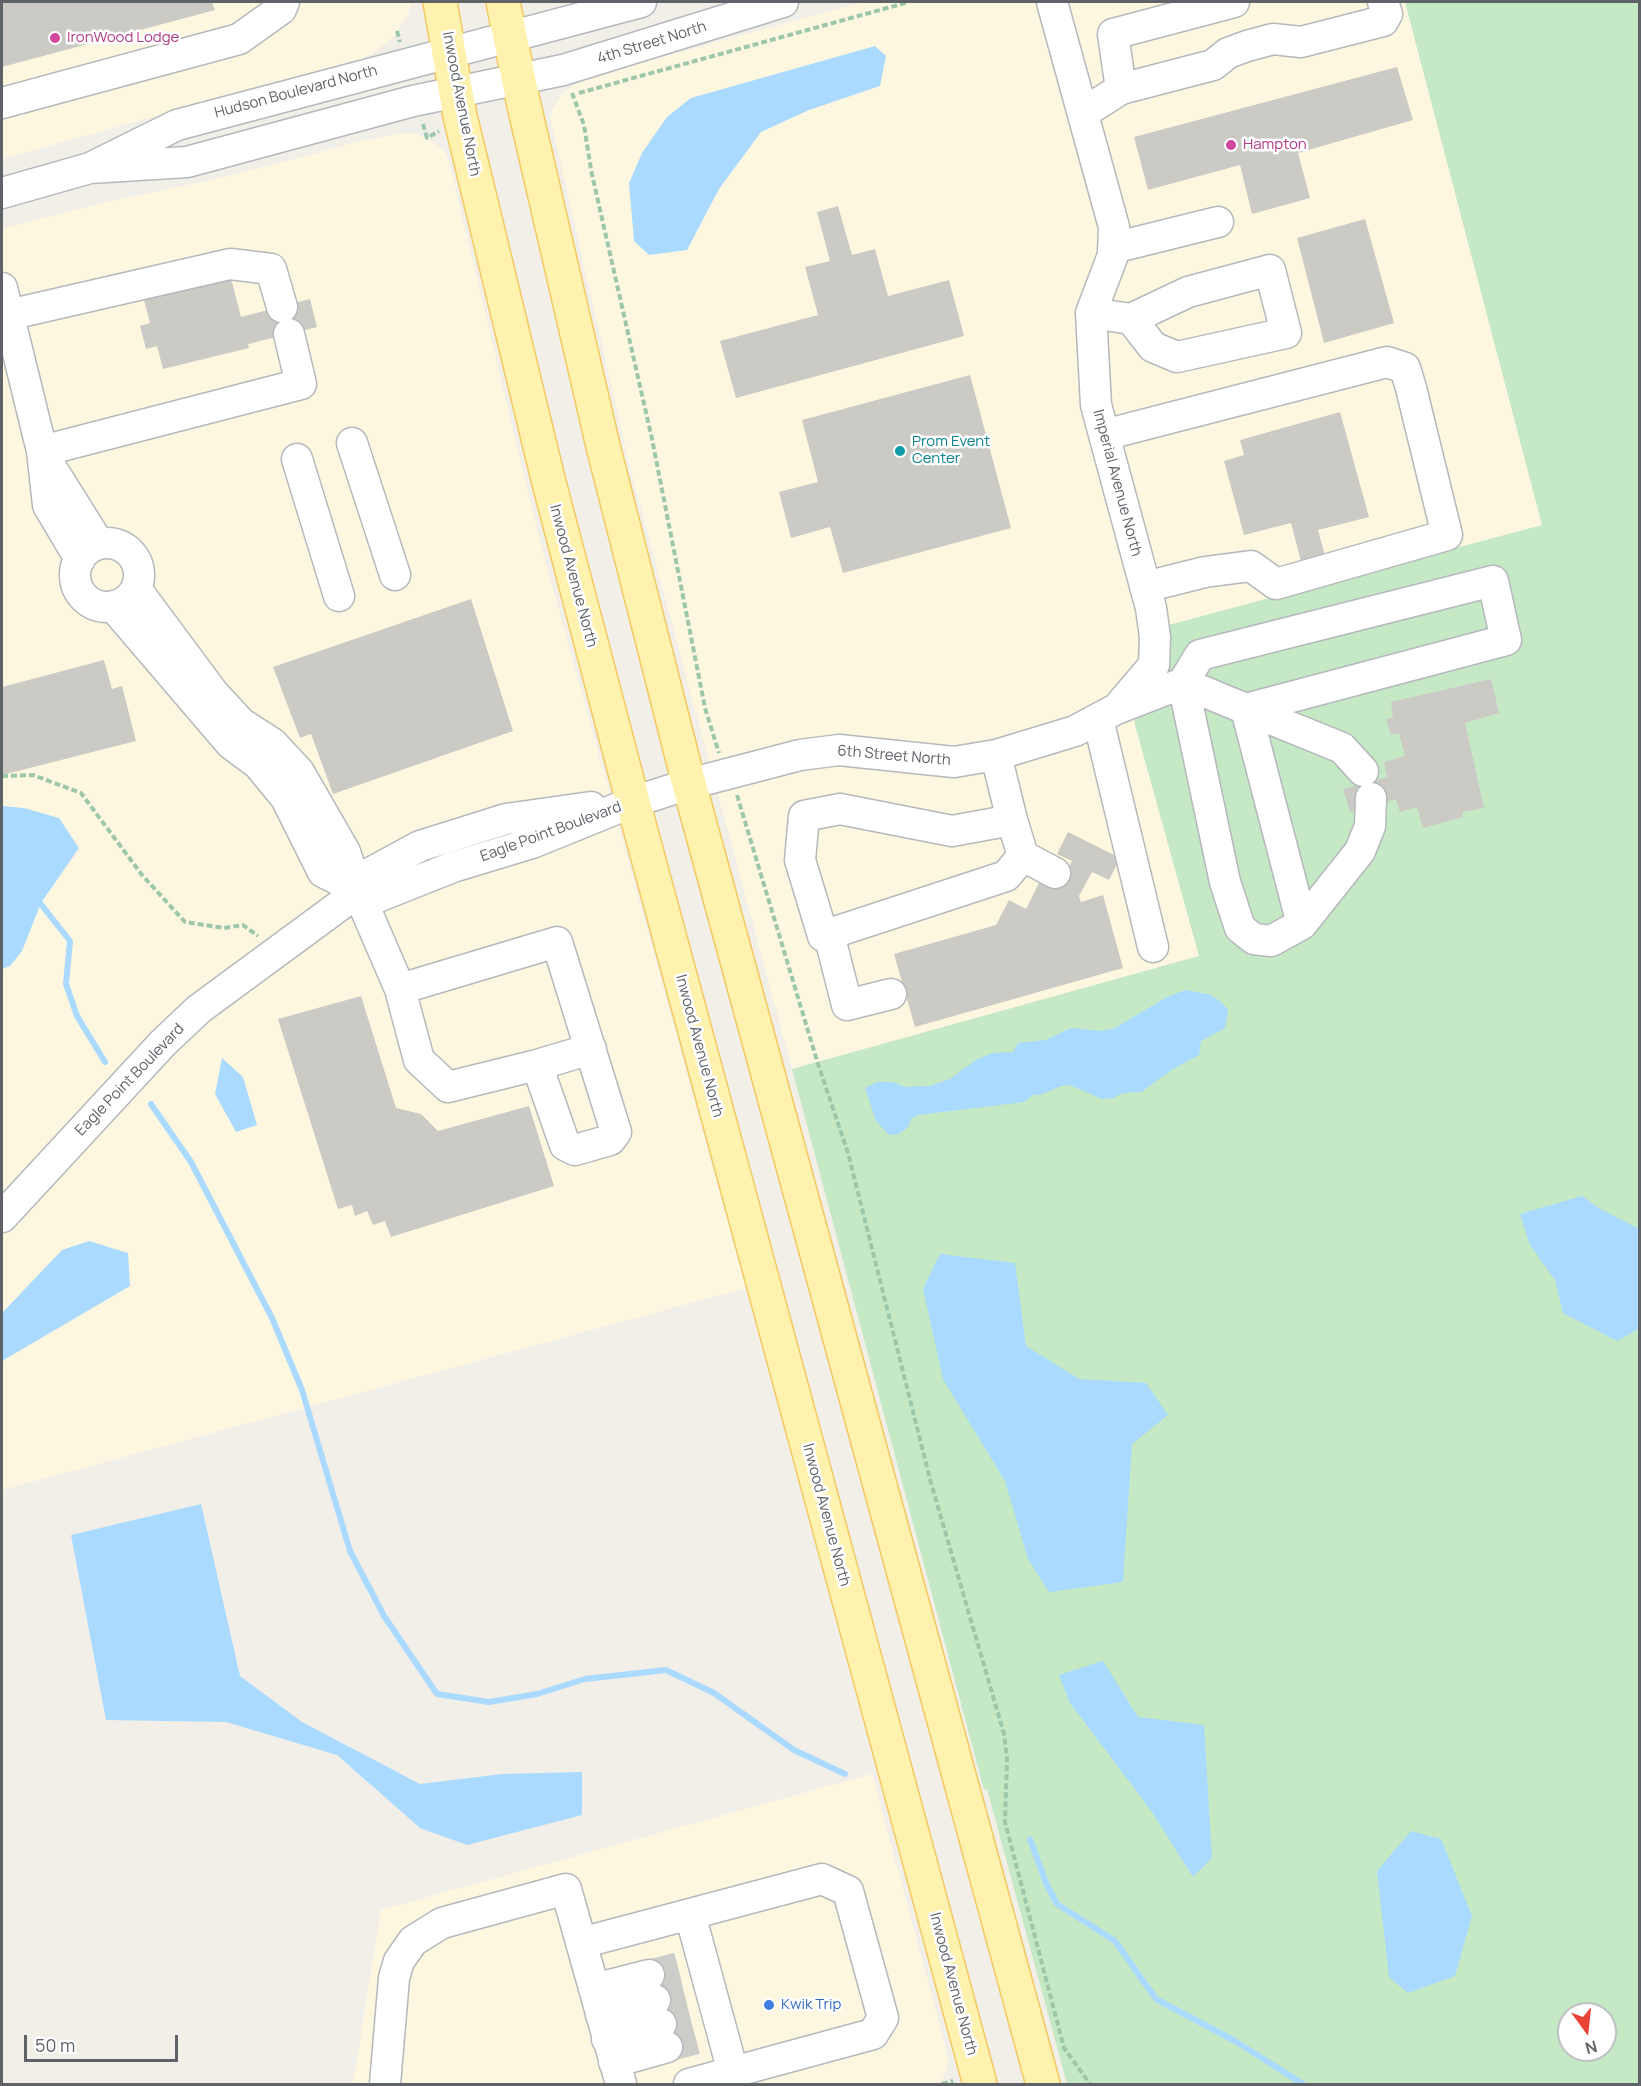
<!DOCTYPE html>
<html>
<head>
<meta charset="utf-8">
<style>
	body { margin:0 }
	#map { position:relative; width:1641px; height:2086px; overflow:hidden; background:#f1efe8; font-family:Manrope,sans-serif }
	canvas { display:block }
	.frame { position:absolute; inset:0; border:3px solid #5f6368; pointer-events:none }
	.north { position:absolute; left:1557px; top:2002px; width:60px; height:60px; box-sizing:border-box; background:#fff; border:2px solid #bfc1c3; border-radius:50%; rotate:165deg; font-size:16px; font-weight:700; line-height:24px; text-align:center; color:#5f6368 }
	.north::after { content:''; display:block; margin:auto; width:21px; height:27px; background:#ea4335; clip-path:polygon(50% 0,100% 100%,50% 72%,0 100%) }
	.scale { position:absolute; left:24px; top:2035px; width:154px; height:27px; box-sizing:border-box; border:3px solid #5f6368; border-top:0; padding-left:8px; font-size:18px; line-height:21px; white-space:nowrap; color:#5f6368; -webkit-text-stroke:4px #fff; paint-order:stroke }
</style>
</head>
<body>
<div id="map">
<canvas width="1641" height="2086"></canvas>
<div class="frame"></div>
<div class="north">N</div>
<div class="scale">50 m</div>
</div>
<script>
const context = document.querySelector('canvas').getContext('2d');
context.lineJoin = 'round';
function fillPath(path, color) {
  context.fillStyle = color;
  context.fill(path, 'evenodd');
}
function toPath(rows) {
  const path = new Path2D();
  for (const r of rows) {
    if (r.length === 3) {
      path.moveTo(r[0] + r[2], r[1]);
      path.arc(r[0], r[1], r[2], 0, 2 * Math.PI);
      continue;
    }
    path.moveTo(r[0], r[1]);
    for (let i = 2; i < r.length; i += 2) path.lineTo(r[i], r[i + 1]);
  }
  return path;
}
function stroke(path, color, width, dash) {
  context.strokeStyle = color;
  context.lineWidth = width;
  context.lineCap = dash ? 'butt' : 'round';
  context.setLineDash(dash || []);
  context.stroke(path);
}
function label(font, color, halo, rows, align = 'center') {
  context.font = font + ' Manrope,sans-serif';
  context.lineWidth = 5;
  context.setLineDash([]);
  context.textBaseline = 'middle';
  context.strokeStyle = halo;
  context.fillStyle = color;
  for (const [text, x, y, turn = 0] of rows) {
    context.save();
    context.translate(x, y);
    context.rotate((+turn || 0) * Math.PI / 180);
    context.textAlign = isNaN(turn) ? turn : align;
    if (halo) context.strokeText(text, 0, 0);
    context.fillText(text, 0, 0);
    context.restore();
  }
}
fillPath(toPath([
	[2,2,412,2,407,17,395,35,378,50,363,58,2,159],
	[864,2,1405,2,1542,525,1165,626,1139,716,1134,721,1199,956,792,1069,630,468,550,117,560,96,574,85,637,64],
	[402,133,415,133,434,142,446,153,450,165,538,534,746,1288,2,1490,2,229,98,204,230,176,361,141],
	[872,1774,947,2052,948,2066,940,2084,353,2084,381,1910]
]), '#fef7e0');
fillPath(toPath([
	[1405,2,1639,2,1639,2084,1067,2084,987,1789,984,1790,792,1069,1199,956,1134,721,1139,716,1165,626,1542,525],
	[1569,2014,1605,2014,1605,2050,1569,2050]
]), '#c5e8c5');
fillPath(toPath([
	[875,46,886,56,880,86,809,110,761,132,719,189,687,250,649,255,634,241,629,183,642,153,667,117,691,98],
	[2,806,24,808,59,818,79,848,41,903,22,951,10,966,2,969],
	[1186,990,1211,995,1221,1002,1228,1010,1225,1028,1201,1041,1199,1055,1173,1069,1141,1092,1123,1093,1113,1098,1102,1099,1070,1085,1061,1086,1040,1095,1033,1095,1024,1102,918,1115,911,1119,908,1127,899,1134,889,1135,876,1121,865,1088,877,1082,893,1082,904,1087,929,1086,950,1079,976,1060,992,1053,1013,1052,1018,1043,1046,1040,1071,1028,1101,1031,1115,1028,1167,997],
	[222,1058,243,1077,257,1125,236,1132,215,1094],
	[1582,1196,1599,1208,1639,1229,1639,1323,1638,1329,1617,1341,1563,1313,1555,1280,1530,1245,1520,1214],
	[89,1241,128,1253,130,1286,2,1361,2,1313,62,1250],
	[940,1254,1015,1263,1026,1346,1079,1379,1146,1383,1168,1415,1132,1444,1123,1582,1049,1592,1028,1559,1005,1481,943,1379,923,1289],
	[201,1504,240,1676,302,1722,420,1784,502,1774,582,1772,582,1815,467,1845,420,1828,337,1755,226,1722,106,1720,71,1535],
	[1103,1661,1138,1717,1204,1725,1212,1858,1193,1877,1152,1812,1070,1703,1059,1675],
	[1411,1831,1441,1839,1472,1916,1455,1976,1408,1993,1389,1977,1377,1871]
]), '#aadaff');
stroke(toPath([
	[36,898,70,941,66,984,77,1016,105,1062],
	[151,1104,191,1162,272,1318,302,1390,350,1551,384,1616,437,1694,489,1702,537,1694,585,1679,666,1670,714,1693,794,1750,845,1774],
	[1030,1839,1046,1883,1057,1904,1115,1941,1156,1999,1235,2041,1303,2084]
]), '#aadaff', 6);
fillPath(toPath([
	[2,2,212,2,215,10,2,67],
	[1397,67,1413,120,1298,153,1310,198,1252,214,1240,165,1148,190,1134,137],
	[838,206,852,255,875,249,888,296,949,280,964,336,736,398,720,341,818,315,805,267,830,261,817,212],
	[1365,219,1394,323,1324,343,1297,238],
	[231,278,241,317,310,299,317,327,248,344,249,348,163,369,157,346,146,349,140,326,150,323,144,300],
	[970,375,1011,528,843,573,830,527,791,538,779,492,818,482,802,420],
	[1340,412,1369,517,1318,530,1327,563,1303,569,1291,523,1244,535,1224,461,1244,455,1240,440],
	[471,599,513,731,333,794,311,734,300,738,273,667],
	[104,660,112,689,122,686,136,741,2,775,2,687],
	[1491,679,1499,713,1465,723,1484,808,1462,812,1463,817,1423,828,1417,807,1400,812,1396,799,1350,812,1343,789,1387,777,1384,762,1405,756,1399,733,1391,735,1386,719,1393,717,1391,702],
	[1068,832,1120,858,1109,880,1092,872,1079,896,1081,902,1103,895,1123,968,915,1027,894,954,996,925,1009,900,1026,909,1040,881,1058,889,1072,861,1057,854],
	[361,996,396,1108,421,1114,438,1131,529,1106,554,1186,391,1237,385,1221,373,1225,367,1211,355,1216,352,1205,338,1209,278,1019]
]), '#cccac5');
stroke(toPath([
	[649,1975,683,1966],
	[655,2000,691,1991],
	[661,2024,697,2015],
	[667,2047,704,2037]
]), '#ccccc8', 30, [30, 15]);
const minor = toPath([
	[1052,2,1114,227,1113,255,1091,313,1096,405,1151,608,1155,637,1154,665,1120,705],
	[1121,89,1113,34,1234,2],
	[2,103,239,39,281,9,284,2],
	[1083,113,1121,89,1213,65,1228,53,1247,46,1273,39,1301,42,1383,21,1387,14,1383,2],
	[90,168,187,162,413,101,563,70,783,2],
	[2,193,90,168,177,125,641,2],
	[1113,248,1218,222],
	[2,288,42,451,48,505,80,559],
	[1091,313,1131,319,1188,292,1270,270,1286,333,1177,357,1153,347,1131,319],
	[8,315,230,264,271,269,282,307],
	[1104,435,1387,362,1405,368,1411,388,1447,535,1276,584,1251,566,1205,572,1145,587],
	[352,443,395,575],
	[42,451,301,384,289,334],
	[297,459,339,596],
	[52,469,99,544],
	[107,575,32],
	[136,589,214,694,241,723,272,743,299,772,345,852,358,892,400,989,419,1060,448,1087,537,1065,565,1145,575,1150,610,1140,616,1132,557,942,400,989],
	[113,606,231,744,258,764,286,798,323,872,375,898,453,867,532,843,633,802,689,784,800,755,839,750,954,762,996,755,1075,731,1116,709,1183,683,1225,882,1240,928,1254,939,1271,941,1302,924,1360,851,1370,826,1371,798],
	[1098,719,1153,947],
	[996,755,1012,820],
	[840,809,952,831,1012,820,1023,856,1006,876,823,936,800,860,804,816,840,809],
	[1023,856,1055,873],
	[1302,924,1246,709,1506,640,1493,581,1200,655,1183,683,1246,709,1342,748,1363,771],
	[829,934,847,1005,891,994],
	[537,1065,591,1049],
	[2,1217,163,1043,199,1009,358,892,361,878,420,846,506,819,591,807],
	[690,1914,733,2072],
	[581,1943,822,1879,848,1891,883,2018,873,2034,689,2084],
	[594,1989,649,1975],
	[601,2015,655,2000],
	[607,2039,661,2024],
	[614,2062,667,2047],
	[385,2084,394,1978,399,1961,413,1941,442,1923,566,1889,621,2084]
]);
const major = toPath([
	[440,2,460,116,548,479,633,802,980,2084],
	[503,2,523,101,603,446,689,784,1043,2084]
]);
stroke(minor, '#b5b8bc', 33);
stroke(major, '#f2c960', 36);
stroke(toPath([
	[397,31,400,42],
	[572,93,584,125,591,170,652,439,705,708,719,753],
	[579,93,909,2],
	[423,124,427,138,439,131],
	[2,776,33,775,81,793,142,875,185,922,224,928,243,925,258,936],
	[737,795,818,1064,848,1153,931,1483,1004,1734,1007,1759,1005,1822,1064,2048,1090,2084],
	[942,2084,953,2081]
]), '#9cc7a9', 4, [6, 3]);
stroke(minor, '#fff', 30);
stroke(major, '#fff2af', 33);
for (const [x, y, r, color] of [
	[55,38,6,"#d1479c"],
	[1231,145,6,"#d1479c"],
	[900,451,6,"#0f9aa8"],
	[769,2005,6,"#3f7fe0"]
]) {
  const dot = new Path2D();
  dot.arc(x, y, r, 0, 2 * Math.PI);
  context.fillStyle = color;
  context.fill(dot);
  stroke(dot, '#fff', 2);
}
label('15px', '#b23c85', '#fff', [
	["IronWood Lodge",67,38],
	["Hampton",1243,145]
], 'left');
label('15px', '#5f6368', '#fff', [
	["4th Street North",652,43,-17],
	["Hudson Boulevard North",296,92,-15],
	["Inwood Avenue North",461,104,79],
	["Imperial Avenue North",1117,483,75],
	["Inwood Avenue North",573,576,75],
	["6th Street North",894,756,5],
	["Eagle Point Boulevard",551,832,-20],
	["Inwood Avenue North",699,1046,75],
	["Eagle Point Boulevard",130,1080,-46],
	["Inwood Avenue North",826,1515,75],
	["Inwood Avenue North",953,1984,75]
]);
label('15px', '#0d838f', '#fff', [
	["Prom Event",912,442],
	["Center",912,459]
], 'left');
label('15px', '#366cbe', '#fff', [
	["Kwik Trip",781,2005]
], 'left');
</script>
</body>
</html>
